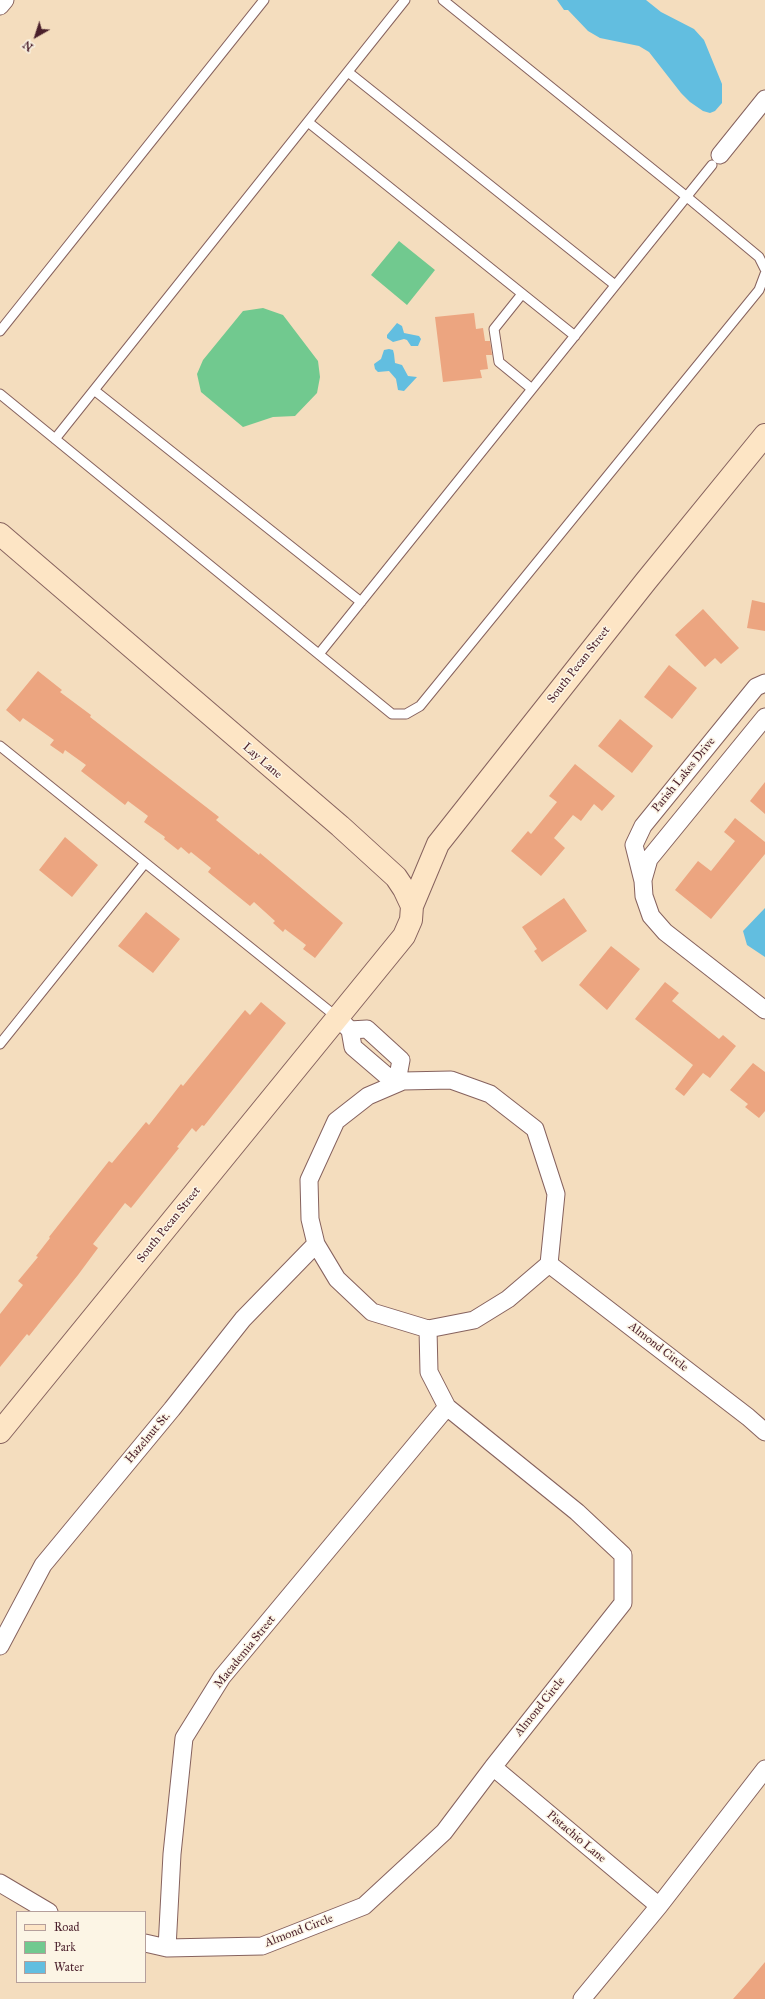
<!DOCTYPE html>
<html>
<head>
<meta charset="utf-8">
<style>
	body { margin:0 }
	#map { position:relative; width:765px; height:1999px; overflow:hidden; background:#f4ddbe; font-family:"IM FELL Great Primer",serif }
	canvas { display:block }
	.legend { position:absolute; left:16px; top:1911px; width:130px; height:72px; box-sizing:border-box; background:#fcf5e5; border:1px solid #b59f9b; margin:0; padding:5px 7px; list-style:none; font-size:12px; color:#4a1f2b }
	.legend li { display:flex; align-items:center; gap:8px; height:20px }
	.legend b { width:20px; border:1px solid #b59f9b }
	.north { position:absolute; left:16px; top:16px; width:40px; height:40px; -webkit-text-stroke:3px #fcf5e5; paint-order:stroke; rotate:219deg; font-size:11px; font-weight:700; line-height:16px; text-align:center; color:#4a1f2b }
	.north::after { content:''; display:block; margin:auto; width:14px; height:18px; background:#4a1f2b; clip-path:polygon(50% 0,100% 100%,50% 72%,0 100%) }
</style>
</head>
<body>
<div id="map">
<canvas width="765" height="1999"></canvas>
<ul class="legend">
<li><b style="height:5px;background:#fde5c5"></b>Road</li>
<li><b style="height:11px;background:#71c98f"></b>Park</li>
<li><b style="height:11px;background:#62bee0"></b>Water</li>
</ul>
<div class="north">N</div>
</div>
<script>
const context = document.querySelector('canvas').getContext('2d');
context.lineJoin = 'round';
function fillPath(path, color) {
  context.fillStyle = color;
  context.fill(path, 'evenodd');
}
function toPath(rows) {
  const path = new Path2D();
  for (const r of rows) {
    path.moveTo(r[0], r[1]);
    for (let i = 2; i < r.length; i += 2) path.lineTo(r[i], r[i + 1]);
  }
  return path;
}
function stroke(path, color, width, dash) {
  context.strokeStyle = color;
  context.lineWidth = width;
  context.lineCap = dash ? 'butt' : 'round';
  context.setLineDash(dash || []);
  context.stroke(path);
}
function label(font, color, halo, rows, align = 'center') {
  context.font = font + ' "IM FELL Great Primer",serif';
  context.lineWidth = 3;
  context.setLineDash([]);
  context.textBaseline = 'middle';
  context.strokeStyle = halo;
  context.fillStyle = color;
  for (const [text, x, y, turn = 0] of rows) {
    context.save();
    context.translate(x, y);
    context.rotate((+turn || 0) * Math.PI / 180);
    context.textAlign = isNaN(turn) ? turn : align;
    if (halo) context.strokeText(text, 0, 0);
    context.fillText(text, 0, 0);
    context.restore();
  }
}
fillPath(toPath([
	[399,241,435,270,407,305,371,275],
	[263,308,283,315,318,361,320,377,317,393,295,416,273,417,243,427,201,392,197,374,203,360,243,311]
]), '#71c98f');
fillPath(toPath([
	[557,0,646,0,661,12,694,29,704,40,722,84,722,103,715,111,710,113,703,111,690,102,681,93,649,52,639,46,600,38,588,31,568,10,564,10],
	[397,323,402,326,404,333,419,336,421,339,418,346,411,346,407,340,404,339,393,342,387,338,387,335],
	[389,349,393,350,394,354,395,363,402,365,408,376,417,377,404,391,398,390,396,379,389,371,378,372,375,369,374,364,381,359,384,350],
	[765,908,765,957,747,945,743,931]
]), '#62bee0');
fillPath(toPath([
	[474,313,476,329,483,328,485,341,490,341,492,355,486,355,488,369,480,370,482,378,443,382,435,317],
	[752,600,765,603,765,631,747,628],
	[703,609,739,648,721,664,715,658,705,667,675,635],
	[669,665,697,688,672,719,644,697],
	[38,671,62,690,60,692,91,715,90,717,219,817,216,820,259,855,260,853,343,923,315,958,303,949,306,945,285,929,283,932,273,923,275,921,254,902,250,906,208,872,211,868,191,852,189,854,181,847,178,850,164,839,165,837,144,822,148,816,128,801,125,805,81,771,86,765,65,750,63,754,50,745,54,740,23,718,20,722,6,710],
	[620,719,653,746,632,773,598,746],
	[575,764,615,796,602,811,594,804,581,821,573,815,554,838,565,848,541,876,511,851,528,831,531,834,557,802,549,796],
	[765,782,765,814,750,801],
	[735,818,765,842,765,854,711,919,675,890,698,861,711,871,735,841,724,832],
	[65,837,98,865,72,897,39,870],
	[564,898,587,931,542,962,534,951,537,949,522,927],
	[146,912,180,939,153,973,118,946],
	[611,946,640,969,607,1010,579,985],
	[665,982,679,993,672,1001,719,1039,723,1035,736,1046,710,1078,703,1073,684,1096,675,1089,693,1065,635,1019],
	[261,1002,286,1023,204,1126,202,1125,196,1132,192,1128,177,1147,179,1148,131,1208,125,1203,93,1244,98,1248,78,1275,29,1336,27,1334,0,1367,0,1314,23,1285,18,1281,38,1257,36,1256,50,1238,49,1237,109,1161,112,1163,146,1122,149,1125,181,1084,183,1086,245,1010,250,1015],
	[753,1063,765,1072,765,1111,759,1118,745,1107,748,1104,730,1090],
	[765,1962,765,1999,733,1999,749,1981]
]), '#eca580');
const lane = toPath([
	[443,0,687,197,759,257,765,269],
	[348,72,615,285],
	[308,122,575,336],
	[522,294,494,329,499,362,532,389],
	[0,331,264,0],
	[94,390,361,602],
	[0,394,392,714,406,714,420,706,759,290,765,274],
	[55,439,405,0],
	[319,654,712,165],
	[0,746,338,1018],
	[0,1044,145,863]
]);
const street = toPath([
	[0,6,5,0],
	[720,155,765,99],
	[765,683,756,687,643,826,634,845,643,881,644,896,651,916,665,932,765,1010],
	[643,880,649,859,765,717],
	[338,1018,350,1030,353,1047,388,1077,398,1076],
	[350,1030,367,1029,401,1060,398,1076],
	[451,1080,490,1094,535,1129,556,1194,549,1264,508,1299,474,1320,428,1329,372,1312,337,1279,316,1244,310,1219,309,1180,336,1121,368,1096,403,1081,451,1080],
	[549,1264,748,1417,765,1432],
	[0,1646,43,1565,172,1409,243,1319,316,1244],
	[493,1767,659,1906],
	[0,1883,49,1912],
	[145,1943,167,1948,262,1946,364,1906,444,1832,493,1767,623,1603,623,1555,577,1512,447,1407,429,1372,428,1329],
	[167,1948,172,1854,184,1738,222,1677,447,1407],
	[582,1999,659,1906,765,1769]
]);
const secondary = toPath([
	[0,534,340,826,396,877,404,889,412,906,411,920,404,936,0,1432],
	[412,906,438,844,646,581,765,435]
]);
stroke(lane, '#86625e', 11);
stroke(street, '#86625e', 19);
stroke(secondary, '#86625e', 24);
stroke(lane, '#fff', 9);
stroke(street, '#fff', 17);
stroke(secondary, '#fde5c5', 22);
label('12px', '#4a1f2b', '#fcf5e5', [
	["South Pecan Street",579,665,-52],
	["Lay Lane",262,761,41],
	["Parish Lakes Drive",684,775,-51],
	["South Pecan Street",169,1225,-51],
	["Almond Circle",658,1347,38],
	["Hazelnut St.",148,1438,-50],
	["Macademia Street",245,1652,-51],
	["Almond Circle",540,1707,-51],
	["Pistachio Lane",576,1837,40],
	["Almond Circle",299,1931,-21]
]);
</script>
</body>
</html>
